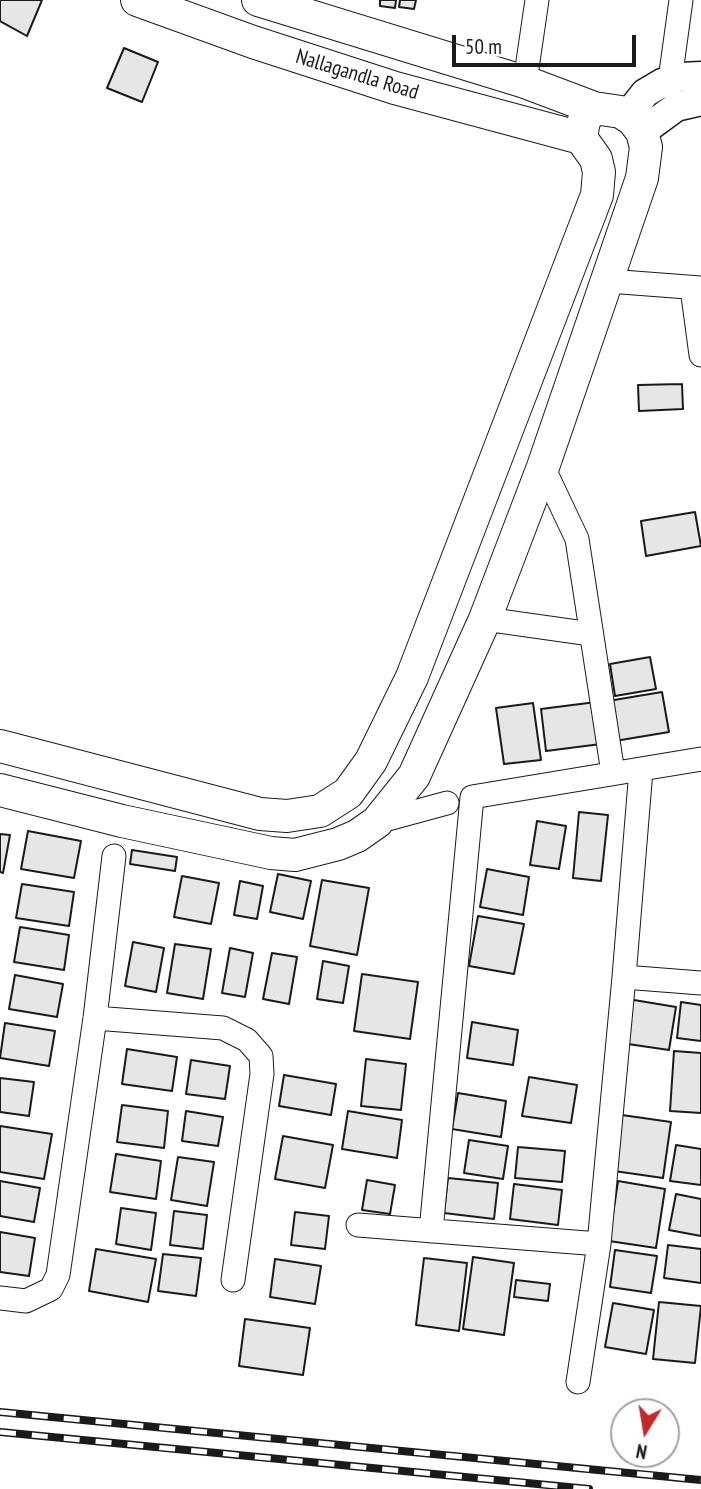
<!DOCTYPE html>
<html>
<head>
<meta charset="utf-8">
<style>
	body { margin:0 }
	#map { position:relative; width:701px; height:1489px; overflow:hidden; background:#fff; font-family:"PT Sans Narrow",sans-serif }
	canvas { display:block }
	.north { position:absolute; left:610px; top:1398px; width:70px; height:70px; box-sizing:border-box; background:#fff; border:2px solid #a3a3a3; border-radius:50%; rotate:191deg; font-size:19px; font-weight:700; line-height:28px; text-align:center; color:#1a1a1a }
	.north::after { content:''; display:block; margin:auto; width:24px; height:32px; background:#c62828; clip-path:polygon(50% 0,100% 100%,50% 72%,0 100%) }
	.scale { position:absolute; left:452px; top:35px; width:184px; height:32px; box-sizing:border-box; border:4px solid #1a1a1a; border-top:0; padding-left:9px; font-size:21px; line-height:24px; white-space:nowrap; color:#1a1a1a; -webkit-text-stroke:5px #fff; paint-order:stroke }
</style>
</head>
<body>
<div id="map">
<canvas width="701" height="1489"></canvas>
<div class="north">N</div>
<div class="scale">50 m</div>
</div>
<script>
const context = document.querySelector('canvas').getContext('2d');
context.lineJoin = 'round';
function fillPath(path, color) {
  context.fillStyle = color;
  context.fill(path, 'evenodd');
}
function toPath(rows) {
  const path = new Path2D();
  for (const r of rows) {
    path.moveTo(r[0], r[1]);
    for (let i = 2; i < r.length; i += 2) path.lineTo(r[i], r[i + 1]);
  }
  return path;
}
function stroke(path, color, width, dash) {
  context.strokeStyle = color;
  context.lineWidth = width;
  context.lineCap = dash ? 'butt' : 'round';
  context.setLineDash(dash || []);
  context.stroke(path);
}
function label(font, color, halo, rows, align = 'center') {
  context.font = font + ' "PT Sans Narrow",sans-serif';
  context.lineWidth = 5;
  context.setLineDash([]);
  context.textBaseline = 'middle';
  context.strokeStyle = halo;
  context.fillStyle = color;
  for (const [text, x, y, turn = 0] of rows) {
    context.save();
    context.translate(x, y);
    context.rotate((+turn || 0) * Math.PI / 180);
    context.textAlign = isNaN(turn) ? turn : align;
    if (halo) context.strokeText(text, 0, 0);
    context.fillText(text, 0, 0);
    context.restore();
  }
}
const building = toPath([
	[0,0,42,0,27,36,0,21,0,0],
	[380,0,396,0,395,8,380,6,380,0],
	[400,0,416,0,414,9,399,7,400,0],
	[124,48,158,62,142,102,107,88,124,48],
	[682,384,683,409,639,411,638,385,682,384],
	[695,512,701,546,646,556,641,521,695,512],
	[650,657,656,689,615,696,610,664,650,657],
	[662,692,669,732,615,741,608,701,662,692],
	[596,702,601,744,546,751,541,709,596,702],
	[533,703,541,760,504,764,496,708,533,703],
	[579,812,608,815,601,881,573,878,579,812],
	[537,821,566,826,559,869,530,865,537,821],
	[28,831,81,841,74,878,21,869,28,831],
	[0,834,10,835,3,873,0,872,0,834],
	[132,850,177,857,175,871,130,864,132,850],
	[487,869,529,877,523,915,480,907,487,869],
	[278,874,311,881,303,919,270,912,278,874],
	[182,876,219,883,211,924,174,917,182,876],
	[322,880,369,888,357,955,310,946,322,880],
	[240,881,263,886,257,919,234,915,240,881],
	[22,884,74,892,69,926,16,918,22,884],
	[478,916,524,924,514,974,469,966,478,916],
	[20,927,69,935,64,970,14,962,20,927],
	[133,942,164,948,156,992,125,986,133,942],
	[175,944,211,949,203,999,167,993,175,944],
	[230,948,253,953,245,997,222,993,230,948],
	[272,953,297,957,289,1004,263,999,272,953],
	[323,961,349,966,343,1003,317,999,323,961],
	[362,974,418,982,410,1039,354,1031,362,974],
	[15,975,63,984,57,1017,9,1009,15,975],
	[628,999,676,1007,669,1050,621,1043,628,999],
	[681,1002,701,1005,701,1041,677,1038,681,1002],
	[472,1022,518,1030,513,1065,467,1058,472,1022],
	[5,1023,55,1031,49,1066,0,1058,5,1023],
	[127,1049,177,1057,172,1091,122,1084,127,1049],
	[674,1051,701,1053,701,1113,670,1111,674,1051],
	[366,1059,406,1064,401,1110,361,1106,366,1059],
	[191,1060,230,1066,225,1099,186,1094,191,1060],
	[284,1075,336,1084,331,1115,279,1106,284,1075],
	[529,1077,577,1085,571,1123,522,1116,529,1077],
	[0,1078,34,1082,29,1116,0,1112,0,1078],
	[458,1093,506,1101,501,1137,452,1129,458,1093],
	[122,1105,168,1111,164,1148,117,1142,122,1105],
	[186,1111,223,1117,218,1146,182,1141,186,1111],
	[348,1111,402,1120,397,1158,342,1149,348,1111],
	[622,1115,671,1122,663,1178,614,1171,622,1115],
	[0,1126,52,1134,44,1179,0,1172,0,1126],
	[283,1136,333,1145,325,1188,275,1179,283,1136],
	[469,1140,508,1146,503,1179,464,1173,469,1140],
	[676,1145,701,1149,701,1185,670,1181,676,1145],
	[518,1147,565,1151,562,1182,515,1178,518,1147],
	[116,1154,161,1161,156,1199,110,1192,116,1154],
	[178,1157,214,1162,207,1206,171,1200,178,1157],
	[448,1178,498,1183,494,1219,444,1213,448,1178],
	[367,1180,395,1185,390,1214,362,1210,367,1180],
	[0,1181,40,1188,34,1222,0,1216,0,1181],
	[618,1181,665,1189,656,1248,609,1241,618,1181],
	[514,1184,562,1190,558,1225,510,1219,514,1184],
	[676,1194,701,1199,701,1236,669,1230,676,1194],
	[121,1208,156,1213,151,1250,116,1244,121,1208],
	[174,1211,207,1215,203,1249,170,1245,174,1211],
	[295,1212,329,1216,325,1249,291,1245,295,1212],
	[0,1232,35,1238,29,1276,0,1272,0,1232],
	[668,1245,701,1249,701,1283,664,1278,668,1245],
	[96,1249,156,1259,148,1302,89,1291,96,1249],
	[615,1250,657,1256,651,1293,610,1287,615,1250],
	[163,1254,201,1258,196,1296,158,1291,163,1254],
	[473,1257,514,1263,504,1335,463,1329,473,1257],
	[424,1258,467,1263,459,1331,416,1325,424,1258],
	[275,1259,321,1266,315,1304,270,1297,275,1259],
	[516,1280,550,1284,548,1301,514,1297,516,1280],
	[659,1302,701,1306,695,1363,653,1359,659,1302],
	[613,1303,654,1310,646,1354,605,1347,613,1303],
	[245,1319,310,1328,303,1375,239,1366,245,1319]
]);
fillPath(building, '#e6e6e6');
stroke(building, '#1a1a1a', 2);
const minor = toPath([
	[670,80,681,0],
	[525,82,537,0],
	[608,281,701,288],
	[692,288,701,355],
	[543,467,577,539,613,773],
	[485,619,591,634],
	[377,822,447,803],
	[624,977,701,983],
	[95,1018,223,1028,247,1040,261,1056,262,1074,233,1280],
	[358,1225,599,1244],
	[431,1231,472,797,701,759],
	[0,1298,26,1301,51,1289,58,1275,95,1018,114,856],
	[578,1382,599,1244,624,977,641,770]
]);
const tertiary = toPath([
	[627,116,645,93,662,83,680,77,701,76],
	[642,132,676,107,701,101]
]);
const secondary = toPath([
	[137,0,253,42,395,88,581,138],
	[258,0,525,82,594,108],
	[0,746,260,814,287,816,320,811,348,793,371,761,412,677,597,195,599,172,596,159,581,138,584,120,594,108,621,112,633,120,642,132,646,147,642,178,543,467,485,619,414,776,377,822,357,836,338,844,295,855,271,853,122,821,0,790]
]);
stroke(minor, '#1a1a1a', 25);
stroke(tertiary, '#1a1a1a', 31);
stroke(secondary, '#1a1a1a', 34);
stroke(minor, '#fff', 23);
stroke(tertiary, '#fff', 28);
stroke(secondary, '#fff', 32);
const rail = toPath([
	[0,1412,701,1480],
	[0,1432,589,1489]
]);
stroke(rail, '#1a1a1a', 8);
stroke(rail, '#fff', 5, [16]);
label('21px', '#1a1a1a', '#fff', [
	["Nallagandla Road",357,75,17]
]);
</script>
</body>
</html>
